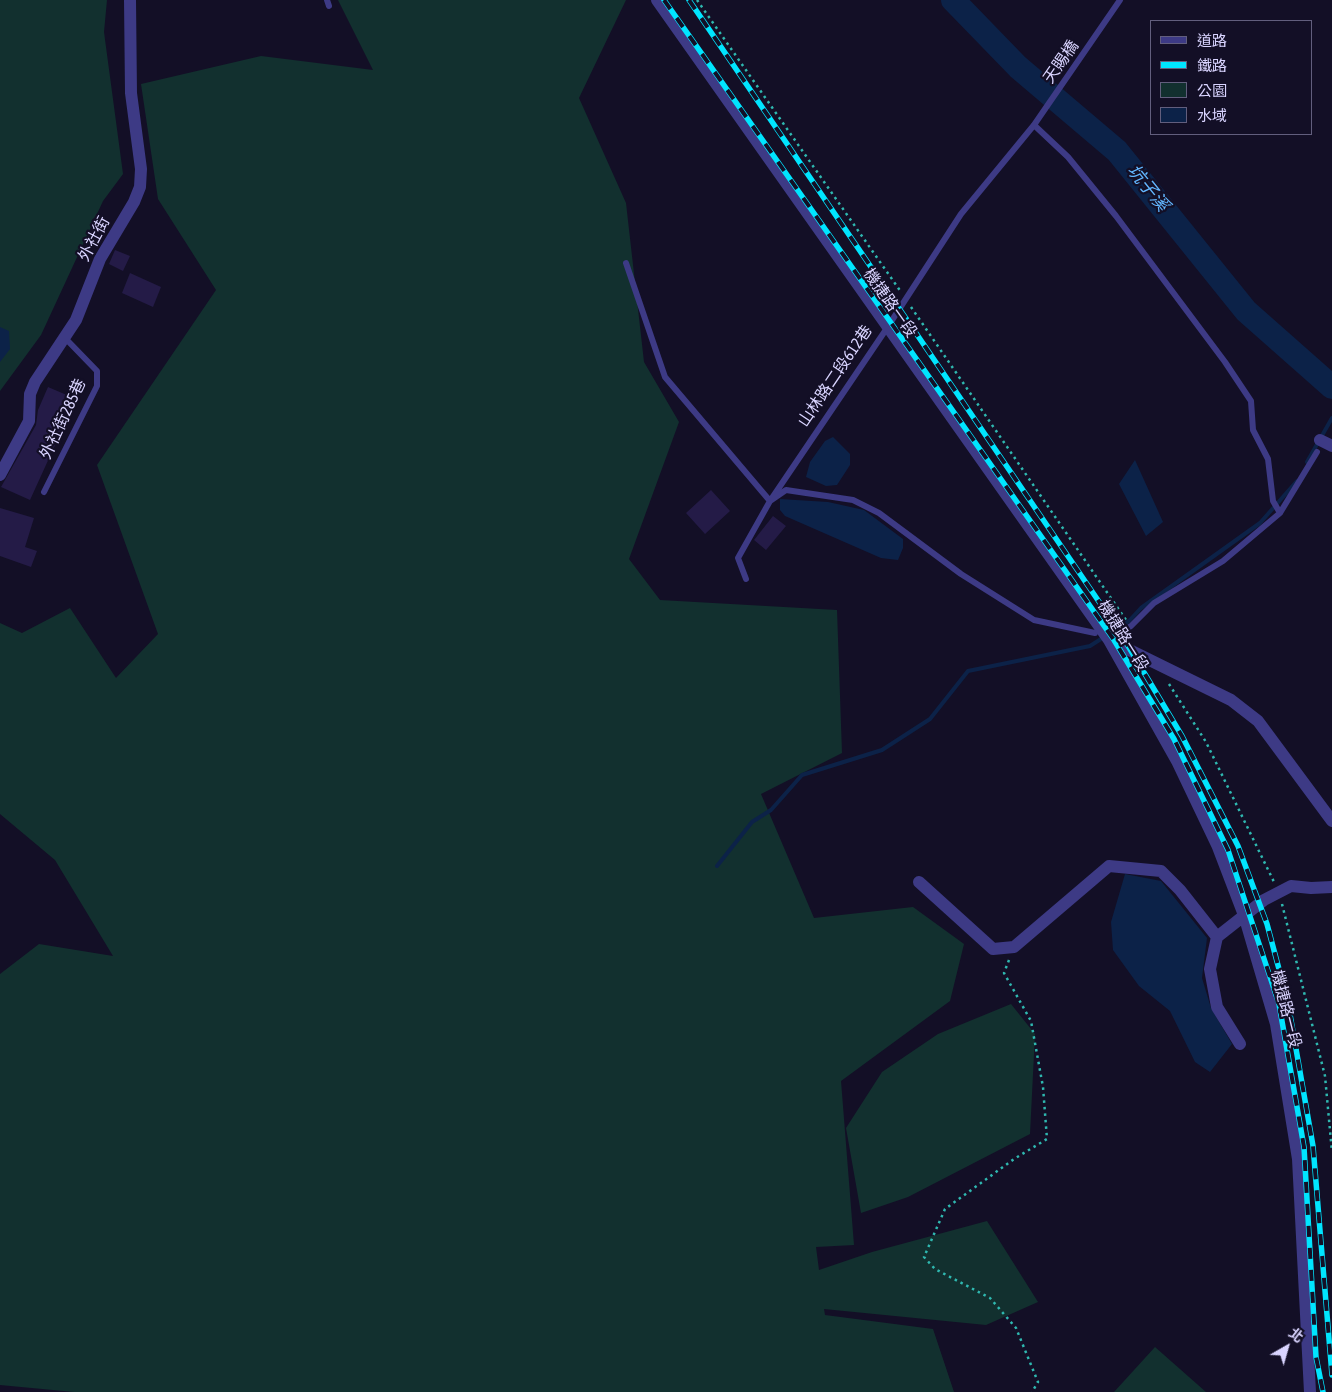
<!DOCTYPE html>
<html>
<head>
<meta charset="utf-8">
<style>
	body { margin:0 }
	#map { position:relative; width:1332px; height:1392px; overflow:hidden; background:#130f26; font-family:"Asap Condensed","Noto Sans TC",sans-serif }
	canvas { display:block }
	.legend { position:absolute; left:1150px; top:20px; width:162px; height:115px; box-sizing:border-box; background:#130f26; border:1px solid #625e7d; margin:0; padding:6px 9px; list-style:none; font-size:15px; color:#d9d4ff }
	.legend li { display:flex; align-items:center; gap:10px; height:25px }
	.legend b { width:25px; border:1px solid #625e7d }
	.north { position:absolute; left:1262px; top:1322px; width:50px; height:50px; -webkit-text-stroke:4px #130f26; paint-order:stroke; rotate:38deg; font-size:14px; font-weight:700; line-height:20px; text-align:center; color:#d9d4ff }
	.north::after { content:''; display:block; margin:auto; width:18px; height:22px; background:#d9d4ff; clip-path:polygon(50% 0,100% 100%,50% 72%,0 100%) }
</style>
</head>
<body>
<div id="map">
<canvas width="1332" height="1392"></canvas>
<ul class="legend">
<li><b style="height:6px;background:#3d3a85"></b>道路</li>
<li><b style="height:6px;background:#00e5ff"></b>鐵路</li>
<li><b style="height:14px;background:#12302f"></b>公園</li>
<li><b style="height:14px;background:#0c2248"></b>水域</li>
</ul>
<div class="north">北</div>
</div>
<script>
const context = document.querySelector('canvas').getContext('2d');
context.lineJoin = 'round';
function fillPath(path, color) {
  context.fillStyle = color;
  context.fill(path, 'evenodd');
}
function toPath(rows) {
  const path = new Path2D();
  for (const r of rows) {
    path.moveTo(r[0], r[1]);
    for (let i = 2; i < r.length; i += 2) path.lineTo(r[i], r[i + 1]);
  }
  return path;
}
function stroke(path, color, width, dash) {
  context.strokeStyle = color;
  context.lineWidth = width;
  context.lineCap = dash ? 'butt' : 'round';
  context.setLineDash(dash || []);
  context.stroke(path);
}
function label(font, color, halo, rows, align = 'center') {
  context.font = font + ' "Asap Condensed","Noto Sans TC",sans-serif';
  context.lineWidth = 4.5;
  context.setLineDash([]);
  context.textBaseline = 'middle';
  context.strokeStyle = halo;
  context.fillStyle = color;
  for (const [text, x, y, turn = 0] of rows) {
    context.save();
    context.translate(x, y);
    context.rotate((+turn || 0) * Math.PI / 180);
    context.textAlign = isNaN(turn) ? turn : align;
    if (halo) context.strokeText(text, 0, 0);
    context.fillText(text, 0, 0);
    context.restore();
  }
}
fillPath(toPath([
	[0,0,107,0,104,32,123,174,103,201,41,335,0,391],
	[338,0,626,0,579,98,626,203,644,362,679,422,629,559,660,600,837,610,842,753,761,794,814,918,913,907,964,944,950,1001,841,1081,854,1245,816,1247,819,1270,872,1252,987,1221,1038,1302,986,1325,824,1309,825,1315,933,1329,954,1392,74,1392,0,1385,0,974,39,944,113,956,55,860,0,814,0,623,22,633,70,608,116,678,158,634,97,465,216,290,158,199,141,84,261,56,373,70],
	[1011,1004,1035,1034,1030,1134,908,1197,861,1213,846,1128,882,1072,938,1034],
	[1155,1347,1206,1392,1114,1392]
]), '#12302f');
fillPath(toPath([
	[0,327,9,331,10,349,0,362],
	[833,437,850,454,850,465,837,485,826,486,806,477,810,462,825,441],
	[1135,460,1163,522,1146,536,1119,484],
	[780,499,828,502,864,510,903,539,903,548,898,560,881,558,785,516,780,510],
	[1125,874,1161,881,1207,938,1202,978,1211,1008,1232,1044,1210,1072,1195,1062,1170,1011,1139,986,1113,950,1111,922]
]), '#0c2248');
stroke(toPath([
	[1307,462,1332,418],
	[717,866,752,822,771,810,802,775,882,750,930,719,968,671,1090,646,1129,621,1141,608,1260,523,1297,481]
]), '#0c2248', 4);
stroke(toPath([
	[953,0,1018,67,1117,151,1246,311,1332,387]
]), '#0c2248', 24);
fillPath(toPath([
	[115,250,130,256,123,271,109,264],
	[130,273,161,287,153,307,122,293],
	[48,387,76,399,30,500,1,487,36,425,38,410],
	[711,490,730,511,705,534,686,513],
	[0,508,34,518,25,547,37,551,31,567,0,556],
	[773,516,786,526,766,550,754,540]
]), '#241b47');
stroke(toPath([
	[697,0,901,292],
	[911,307,1126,620],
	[1169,684,1206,742,1274,882],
	[1282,904,1325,1076,1332,1152],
	[1009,960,1004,973,1031,1021,1043,1087,1047,1139,1014,1159,945,1209,924,1257,935,1269,990,1298,1016,1328,1038,1382,1032,1392]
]), '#2fb8b0', 2.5, [2.5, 4]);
stroke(toPath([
	[327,0,329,6],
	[1034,125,1068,157,1116,216,1225,362,1251,401,1253,430,1268,459,1273,501,1280,513],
	[626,263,665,377,770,501,786,490,853,500,879,513,961,574,1034,620,1095,633],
	[44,492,97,386,97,371,65,338],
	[746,579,738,558,770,501,885,331,961,214,1034,125,1120,0],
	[1109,640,1131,626,1154,603,1223,561,1280,513,1317,452]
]), '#3d3a85', 6);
stroke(toPath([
	[657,0,1109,640,1177,761,1218,847,1244,915,1276,1024,1298,1159,1310,1392],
	[1320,440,1332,446],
	[0,475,29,421,30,394,35,382,76,320,100,259,134,202,140,187,141,169,131,93,130,0],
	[1109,640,1231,700,1258,721,1332,821],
	[919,882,993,949,1014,947,1109,866,1161,871,1180,890,1217,937],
	[1217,937,1264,900,1291,886,1311,888,1332,887],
	[1217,937,1210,969,1217,1007,1240,1044]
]), '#3d3a85', 12);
const rail = toPath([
	[664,0,1114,640,1174,739,1228,850,1279,1004,1304,1147,1316,1357,1323,1392],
	[689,0,1121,634,1182,736,1238,846,1267,924,1288,1003,1313,1146,1332,1375]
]);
stroke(rail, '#00e5ff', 5.5);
stroke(rail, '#130f26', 4, [11]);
label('16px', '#d9d4ff', '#130f26', [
	["天賜橋",1061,62,-55],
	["外社街",94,239,-62],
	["機捷路一段",890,303,55],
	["山林路二段612巷",835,376,-56],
	["外社街285巷",63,419,-65],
	["機捷路一段",1123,636,58],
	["機捷路一段",1286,1009,76]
]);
label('italic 18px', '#62b6ff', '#130f26', [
	["坑子溪",1148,188,51]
]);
</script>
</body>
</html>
